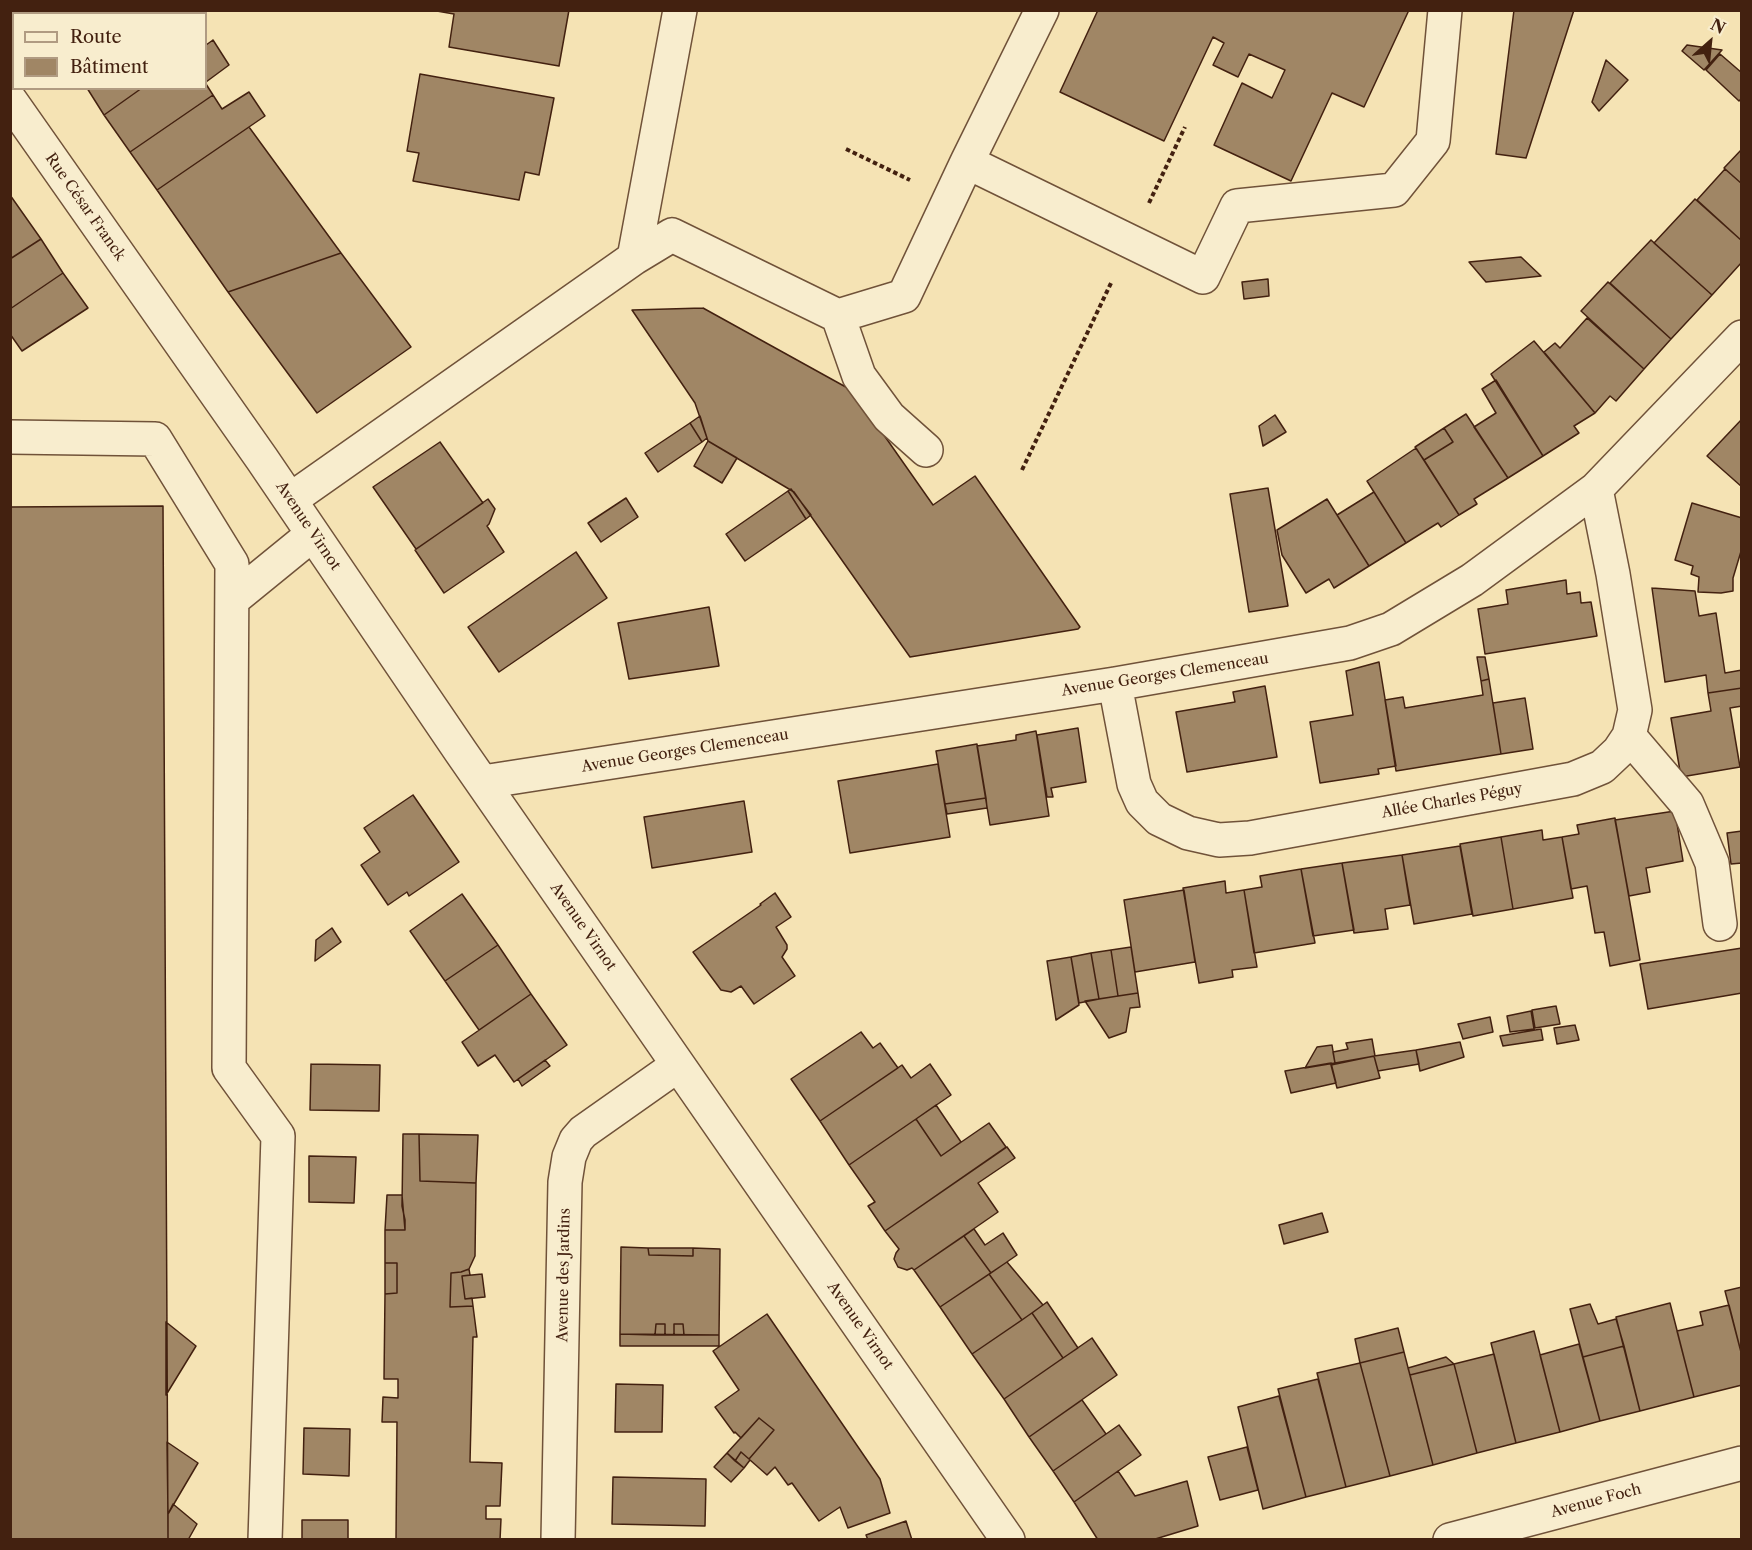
<!DOCTYPE html>
<html>
<head>
<meta charset="utf-8">
<style>
	body { margin:0 }
	#map { position:relative; width:1752px; height:1550px; overflow:hidden; background:#f5e3b4; font-family:"Libre Caslon Text",serif }
	canvas { display:block }
	.frame { position:absolute; inset:0; border:12px solid #432110; pointer-events:none }
	.legend { position:absolute; left:12px; top:12px; width:195px; height:78px; box-sizing:border-box; background:#f8edce; border:2px solid #b09b82; margin:0; padding:8px 10px; list-style:none; font-size:18px; color:#432110 }
	.legend li { display:flex; align-items:center; gap:12px; height:30px }
	.legend b { width:30px; border:2px solid #b09b82 }
	.north { position:absolute; left:1680px; top:12px; width:60px; height:60px; -webkit-text-stroke:4px #f8edce; paint-order:stroke; rotate:27deg; font-size:16px; font-weight:700; line-height:24px; text-align:center; color:#432110 }
	.north::after { content:''; display:block; margin:auto; width:21px; height:27px; background:#432110; clip-path:polygon(50% 0,100% 100%,50% 72%,0 100%) }
</style>
</head>
<body>
<div id="map">
<canvas width="1752" height="1550"></canvas>
<div class="frame"></div>
<ul class="legend">
<li><b style="height:8px;background:#f8edce"></b>Route</li>
<li><b style="height:16px;background:#a08665"></b>Bâtiment</li>
</ul>
<div class="north">N</div>
</div>
<script>
const context = document.querySelector('canvas').getContext('2d');
context.lineJoin = 'round';
function fillPath(path, color) {
  context.fillStyle = color;
  context.fill(path, 'evenodd');
}
function toPath(rows) {
  const path = new Path2D();
  for (const r of rows) {
    path.moveTo(r[0], r[1]);
    for (let i = 2; i < r.length; i += 2) path.lineTo(r[i], r[i + 1]);
  }
  return path;
}
function stroke(path, color, width, dash) {
  context.strokeStyle = color;
  context.lineWidth = width;
  context.lineCap = dash ? 'butt' : 'round';
  context.setLineDash(dash || []);
  context.stroke(path);
}
function label(font, color, halo, rows, align = 'center') {
  context.font = font + ' "Libre Caslon Text",serif';
  context.lineWidth = 6;
  context.setLineDash([]);
  context.textBaseline = 'middle';
  context.strokeStyle = halo;
  context.fillStyle = color;
  for (const [text, x, y, turn = 0] of rows) {
    context.save();
    context.translate(x, y);
    context.rotate((+turn || 0) * Math.PI / 180);
    context.textAlign = isNaN(turn) ? turn : align;
    if (halo) context.strokeText(text, 0, 0);
    context.fillText(text, 0, 0);
    context.restore();
  }
}
const building = toPath([
	[431,10,569,10,559,66,449,47,454,14,431,10],
	[1098,10,1409,10,1364,107,1332,93,1291,181,1214,145,1242,83,1272,98,1285,70,1249,54,1238,77,1213,65,1224,43,1213,37,1164,141,1060,92,1098,10],
	[1514,10,1574,10,1526,158,1496,154,1514,10],
	[213,40,229,65,206,82,206,45,213,40],
	[1687,45,1722,50,1704,70,1682,51,1687,45],
	[1720,54,1742,73,1742,98,1739,101,1706,70,1720,54],
	[1606,60,1628,80,1599,111,1592,102,1606,60],
	[420,74,554,98,539,175,525,172,519,200,413,181,419,153,407,151,420,74],
	[206,84,213,95,130,152,104,115,142,88,206,88,206,84],
	[87,88,142,88,104,115,87,88],
	[249,92,265,116,157,190,130,152,213,95,222,109,249,92],
	[249,127,341,253,228,292,157,190,249,127],
	[1742,149,1742,184,1724,168,1742,149],
	[1725,169,1742,184,1742,241,1697,200,1725,169],
	[10,195,41,239,10,259,10,195],
	[1695,199,1742,241,1742,262,1712,295,1654,243,1695,199],
	[41,239,63,273,10,309,10,259,41,239],
	[1651,240,1712,295,1671,339,1610,283,1651,240],
	[341,253,411,347,317,413,228,292,341,253],
	[1521,257,1541,276,1486,282,1469,262,1521,257],
	[63,273,88,308,22,351,10,334,10,309,63,273],
	[1268,279,1269,296,1244,299,1242,282,1268,279],
	[1608,282,1671,339,1644,369,1581,311,1608,282],
	[703,308,853,391,933,505,975,476,1080,627,1078,629,910,657,794,492,708,441,695,403,632,310,703,308],
	[1587,318,1644,369,1616,401,1610,396,1595,413,1544,352,1555,343,1560,348,1587,318],
	[1534,341,1595,413,1574,426,1579,433,1543,456,1491,374,1534,341],
	[1496,380,1543,456,1508,478,1474,427,1496,413,1482,389,1496,380],
	[1466,414,1508,478,1474,499,1477,504,1459,515,1424,460,1453,442,1444,428,1466,414],
	[1275,415,1286,432,1263,446,1259,426,1275,415],
	[700,416,707,438,702,442,690,423,700,416],
	[1742,419,1742,487,1707,456,1742,419],
	[690,423,702,442,658,472,645,453,690,423],
	[1444,428,1453,442,1424,460,1415,447,1444,428],
	[708,441,737,458,722,483,694,466,708,441],
	[440,442,483,503,416,549,373,487,440,442],
	[1416,448,1459,515,1441,527,1438,523,1406,543,1367,481,1416,448],
	[1268,488,1288,606,1249,612,1230,494,1268,488],
	[791,489,811,515,806,519,788,491,791,489],
	[788,491,806,519,745,561,726,534,788,491],
	[1374,492,1406,543,1369,566,1337,515,1374,492],
	[626,498,638,517,601,542,588,523,626,498],
	[488,499,495,509,489,524,487,526,504,552,444,593,415,550,488,499],
	[1327,499,1369,566,1334,588,1329,579,1306,593,1282,555,1277,530,1327,499],
	[1692,503,1742,518,1742,548,1733,578,1733,591,1721,593,1698,592,1699,577,1691,574,1693,566,1675,560,1692,503],
	[163,506,168,1540,10,1540,10,507,163,506],
	[576,552,607,598,499,672,468,627,576,552],
	[1566,580,1567,594,1580,592,1581,603,1591,602,1597,636,1485,654,1478,609,1508,604,1506,590,1566,580],
	[1652,588,1695,591,1699,616,1716,613,1725,673,1742,670,1742,688,1708,693,1706,675,1665,682,1652,588],
	[709,607,719,666,629,679,618,623,709,607],
	[1477,657,1485,657,1489,679,1481,681,1477,657],
	[1379,662,1396,766,1378,769,1379,774,1320,783,1310,722,1353,715,1346,671,1379,662],
	[1489,679,1501,754,1396,771,1385,700,1403,697,1405,708,1483,695,1481,681,1489,679],
	[1265,686,1277,757,1187,772,1176,712,1235,702,1233,692,1265,686],
	[1742,688,1742,706,1730,708,1740,767,1681,777,1671,718,1711,711,1708,693,1742,688],
	[1525,698,1533,749,1501,754,1493,703,1525,698],
	[1078,728,1086,782,1051,788,1053,797,1047,797,1037,735,1078,728],
	[1036,731,1049,816,990,825,977,746,1016,740,1016,735,1036,731],
	[977,744,986,798,945,804,936,751,977,744],
	[938,764,950,837,850,853,838,781,938,764],
	[413,795,459,862,409,896,407,892,388,905,361,865,380,852,364,828,413,795],
	[986,798,987,808,947,814,945,804,986,798],
	[744,801,752,852,652,868,644,817,744,801],
	[1675,811,1683,861,1646,868,1650,892,1629,896,1615,820,1675,811],
	[1615,818,1640,960,1610,966,1604,932,1595,933,1587,886,1571,889,1562,837,1579,834,1577,825,1615,818],
	[1542,830,1543,840,1562,837,1573,898,1513,909,1501,837,1542,830],
	[1742,831,1742,863,1731,864,1727,833,1742,831],
	[1501,837,1513,909,1473,916,1460,844,1501,837],
	[1460,846,1472,914,1414,924,1402,855,1460,846],
	[1402,855,1410,905,1385,909,1388,929,1354,933,1342,863,1402,855],
	[1342,863,1354,930,1313,936,1301,869,1342,863],
	[1301,869,1315,943,1254,953,1244,890,1262,887,1260,876,1301,869],
	[1225,881,1226,893,1244,890,1257,967,1232,970,1233,977,1199,983,1183,888,1225,881],
	[1184,890,1195,962,1135,972,1124,900,1184,890],
	[775,893,791,917,776,927,787,945,787,949,782,957,795,976,754,1004,741,986,731,992,721,990,693,952,761,905,760,904,775,893],
	[462,894,498,945,445,981,410,931,462,894],
	[332,928,341,942,315,961,316,940,332,928],
	[498,945,531,994,479,1030,445,981,498,945],
	[1131,947,1138,993,1118,996,1111,950,1131,947],
	[1742,948,1742,993,1648,1009,1640,964,1742,948],
	[1111,950,1118,996,1099,999,1091,953,1111,950],
	[1091,953,1099,999,1079,1003,1071,957,1091,953],
	[1071,957,1079,1005,1056,1020,1047,961,1071,957],
	[1138,993,1140,1007,1130,1008,1126,1032,1109,1038,1085,1001,1138,993],
	[531,994,567,1045,514,1082,495,1055,478,1066,462,1042,531,994],
	[1556,1006,1560,1024,1535,1028,1532,1010,1556,1006],
	[1531,1011,1534,1029,1510,1032,1507,1016,1531,1011],
	[1490,1017,1493,1032,1463,1039,1458,1024,1490,1017],
	[1575,1025,1579,1040,1557,1044,1554,1028,1575,1025],
	[1541,1029,1543,1040,1503,1046,1500,1036,1541,1029],
	[861,1032,873,1048,880,1043,898,1068,820,1121,791,1079,861,1032],
	[1372,1039,1375,1056,1335,1063,1333,1052,1348,1049,1346,1043,1372,1039],
	[1460,1042,1464,1057,1420,1071,1416,1050,1460,1042],
	[1332,1045,1335,1063,1305,1068,1317,1047,1332,1045],
	[1416,1050,1419,1064,1378,1071,1374,1056,1416,1050],
	[1374,1056,1380,1078,1337,1088,1331,1065,1374,1056],
	[545,1060,550,1066,522,1086,518,1079,545,1060],
	[1331,1063,1336,1083,1291,1093,1285,1071,1331,1063],
	[311,1064,380,1065,379,1111,310,1110,311,1064],
	[930,1064,951,1095,849,1165,820,1121,902,1065,911,1078,930,1064],
	[936,1105,961,1142,941,1156,916,1119,936,1105],
	[916,1119,941,1156,989,1123,1006,1147,885,1231,868,1206,875,1202,849,1165,916,1119],
	[403,1134,419,1134,420,1181,476,1183,475,1256,469,1269,461,1272,451,1273,450,1307,473,1306,477,1337,473,1337,470,1462,502,1463,500,1506,486,1506,486,1519,501,1519,500,1540,396,1540,397,1422,382,1422,383,1397,398,1398,398,1379,384,1379,385,1294,397,1293,397,1263,385,1263,385,1230,405,1230,405,1220,402,1206,403,1134],
	[419,1134,478,1135,476,1183,420,1181,419,1134],
	[1007,1147,1015,1158,978,1183,998,1212,914,1270,912,1268,907,1270,898,1267,894,1259,896,1253,899,1249,885,1231,1007,1147],
	[309,1156,356,1157,354,1203,309,1202,309,1156],
	[387,1195,402,1195,405,1230,385,1230,387,1195],
	[1322,1213,1328,1232,1284,1244,1279,1225,1322,1213],
	[974,1229,985,1245,1003,1233,1017,1255,991,1273,964,1236,974,1229],
	[964,1236,991,1273,940,1307,914,1270,964,1236],
	[621,1247,648,1248,649,1255,693,1256,693,1248,720,1249,719,1335,684,1335,683,1324,674,1324,674,1335,665,1335,665,1324,656,1324,655,1335,620,1334,621,1247],
	[648,1248,693,1248,693,1256,649,1255,648,1248],
	[1007,1262,1043,1305,1022,1320,989,1274,1007,1262],
	[385,1263,397,1263,397,1293,385,1294,385,1263],
	[469,1269,470,1275,462,1276,465,1299,472,1298,473,1306,450,1307,451,1273,461,1272,469,1269],
	[482,1274,485,1297,465,1299,462,1276,482,1274],
	[989,1274,1022,1320,972,1354,940,1307,989,1274],
	[1742,1287,1742,1356,1725,1291,1742,1287],
	[1047,1302,1078,1348,1063,1358,1032,1313,1047,1302],
	[1670,1303,1694,1397,1640,1411,1616,1317,1670,1303],
	[1590,1304,1598,1324,1616,1319,1624,1346,1583,1357,1570,1309,1590,1304],
	[1729,1305,1742,1356,1742,1385,1694,1397,1677,1331,1703,1325,1700,1312,1729,1305],
	[1032,1313,1063,1358,1004,1399,972,1354,1032,1313],
	[767,1314,880,1479,890,1513,848,1528,840,1507,819,1521,792,1483,788,1485,775,1467,767,1475,750,1460,744,1468,735,1461,741,1452,749,1459,774,1430,759,1418,741,1438,735,1432,734,1433,715,1407,739,1390,713,1351,767,1314],
	[166,1322,196,1346,166,1395,166,1322],
	[656,1324,665,1324,665,1335,655,1335,656,1324],
	[674,1324,683,1324,684,1335,674,1335,674,1324],
	[1398,1328,1404,1352,1360,1363,1355,1339,1398,1328],
	[1534,1331,1560,1432,1516,1443,1491,1343,1534,1331],
	[620,1334,719,1335,719,1346,620,1346,620,1334],
	[1092,1338,1117,1375,1029,1437,1004,1399,1092,1338],
	[1579,1344,1600,1421,1560,1432,1540,1355,1579,1344],
	[1624,1346,1640,1411,1600,1421,1583,1357,1624,1346],
	[1404,1352,1433,1465,1390,1476,1360,1363,1404,1352],
	[1494,1354,1516,1443,1477,1453,1454,1364,1494,1354],
	[1446,1357,1454,1364,1410,1375,1408,1368,1446,1357],
	[1360,1363,1390,1476,1346,1487,1317,1373,1360,1363],
	[1454,1364,1477,1453,1433,1465,1410,1375,1454,1364],
	[1318,1379,1346,1487,1306,1497,1278,1389,1318,1379],
	[616,1384,663,1385,662,1432,615,1432,616,1384],
	[1279,1396,1306,1497,1263,1509,1238,1407,1279,1396],
	[1082,1400,1106,1434,1053,1471,1029,1437,1082,1400],
	[759,1418,774,1430,749,1459,741,1452,735,1461,727,1453,759,1418],
	[1119,1425,1141,1455,1074,1502,1053,1471,1119,1425],
	[304,1428,350,1429,349,1476,303,1474,304,1428],
	[167,1442,198,1463,168,1514,167,1442],
	[1247,1447,1258,1490,1220,1500,1208,1457,1247,1447],
	[727,1453,744,1468,731,1482,714,1467,727,1453],
	[1118,1471,1135,1496,1187,1481,1198,1526,1152,1540,1098,1540,1074,1502,1118,1471],
	[613,1477,706,1479,705,1526,612,1524,613,1477],
	[173,1504,197,1524,188,1540,168,1540,168,1514,173,1504],
	[302,1520,348,1520,348,1540,302,1540,302,1520],
	[906,1521,912,1540,868,1540,866,1535,906,1521]
]);
fillPath(building, '#a08665');
stroke(building, '#432110', 1.5);
const minor = toPath([
	[10,100,262,459,461,752,1008,1540],
	[967,162,1203,277,1237,206,1394,190,1433,141,1445,10],
	[634,258,672,235,838,316,859,376,889,417,926,450],
	[838,316,904,296,967,162,1042,10],
	[10,437,155,439,232,564,229,1068,278,1136,265,1540],
	[290,500,634,258,680,10],
	[232,600,313,534],
	[1115,684,1134,784,1142,802,1159,819,1188,833,1219,840,1250,838,1573,779,1602,767,1619,751,1629,736,1635,710,1613,574,1596,489],
	[1629,736,1687,804,1712,863,1720,924],
	[483,782,1115,684,1350,643,1391,629,1472,580,1596,489,1742,337],
	[558,1540,565,1182,569,1157,576,1140,583,1132,678,1065],
	[1450,1540,1742,1463]
]);
stroke(minor, '#705239', 36);
stroke(toPath([
	[846,149,910,180],
	[1149,203,1185,127],
	[1022,470,1112,281]
]), '#432110', 4, [4.5, 3]);
stroke(minor, '#f8edce', 33);
label('15px', '#432110', '#f8edce', [
	["Rue César Franck",85,207,55],
	["Avenue Virnot",308,526,56],
	["Avenue Georges Clemenceau",1165,675,-9],
	["Avenue Georges Clemenceau",685,751,-9],
	["Allée Charles Péguy",1452,801,-10],
	["Avenue Virnot",583,927,55],
	["Avenue des Jardins",564,1275,-89],
	["Avenue Virnot",860,1326,55],
	["Avenue Foch",1596,1501,-15]
]);
</script>
</body>
</html>
